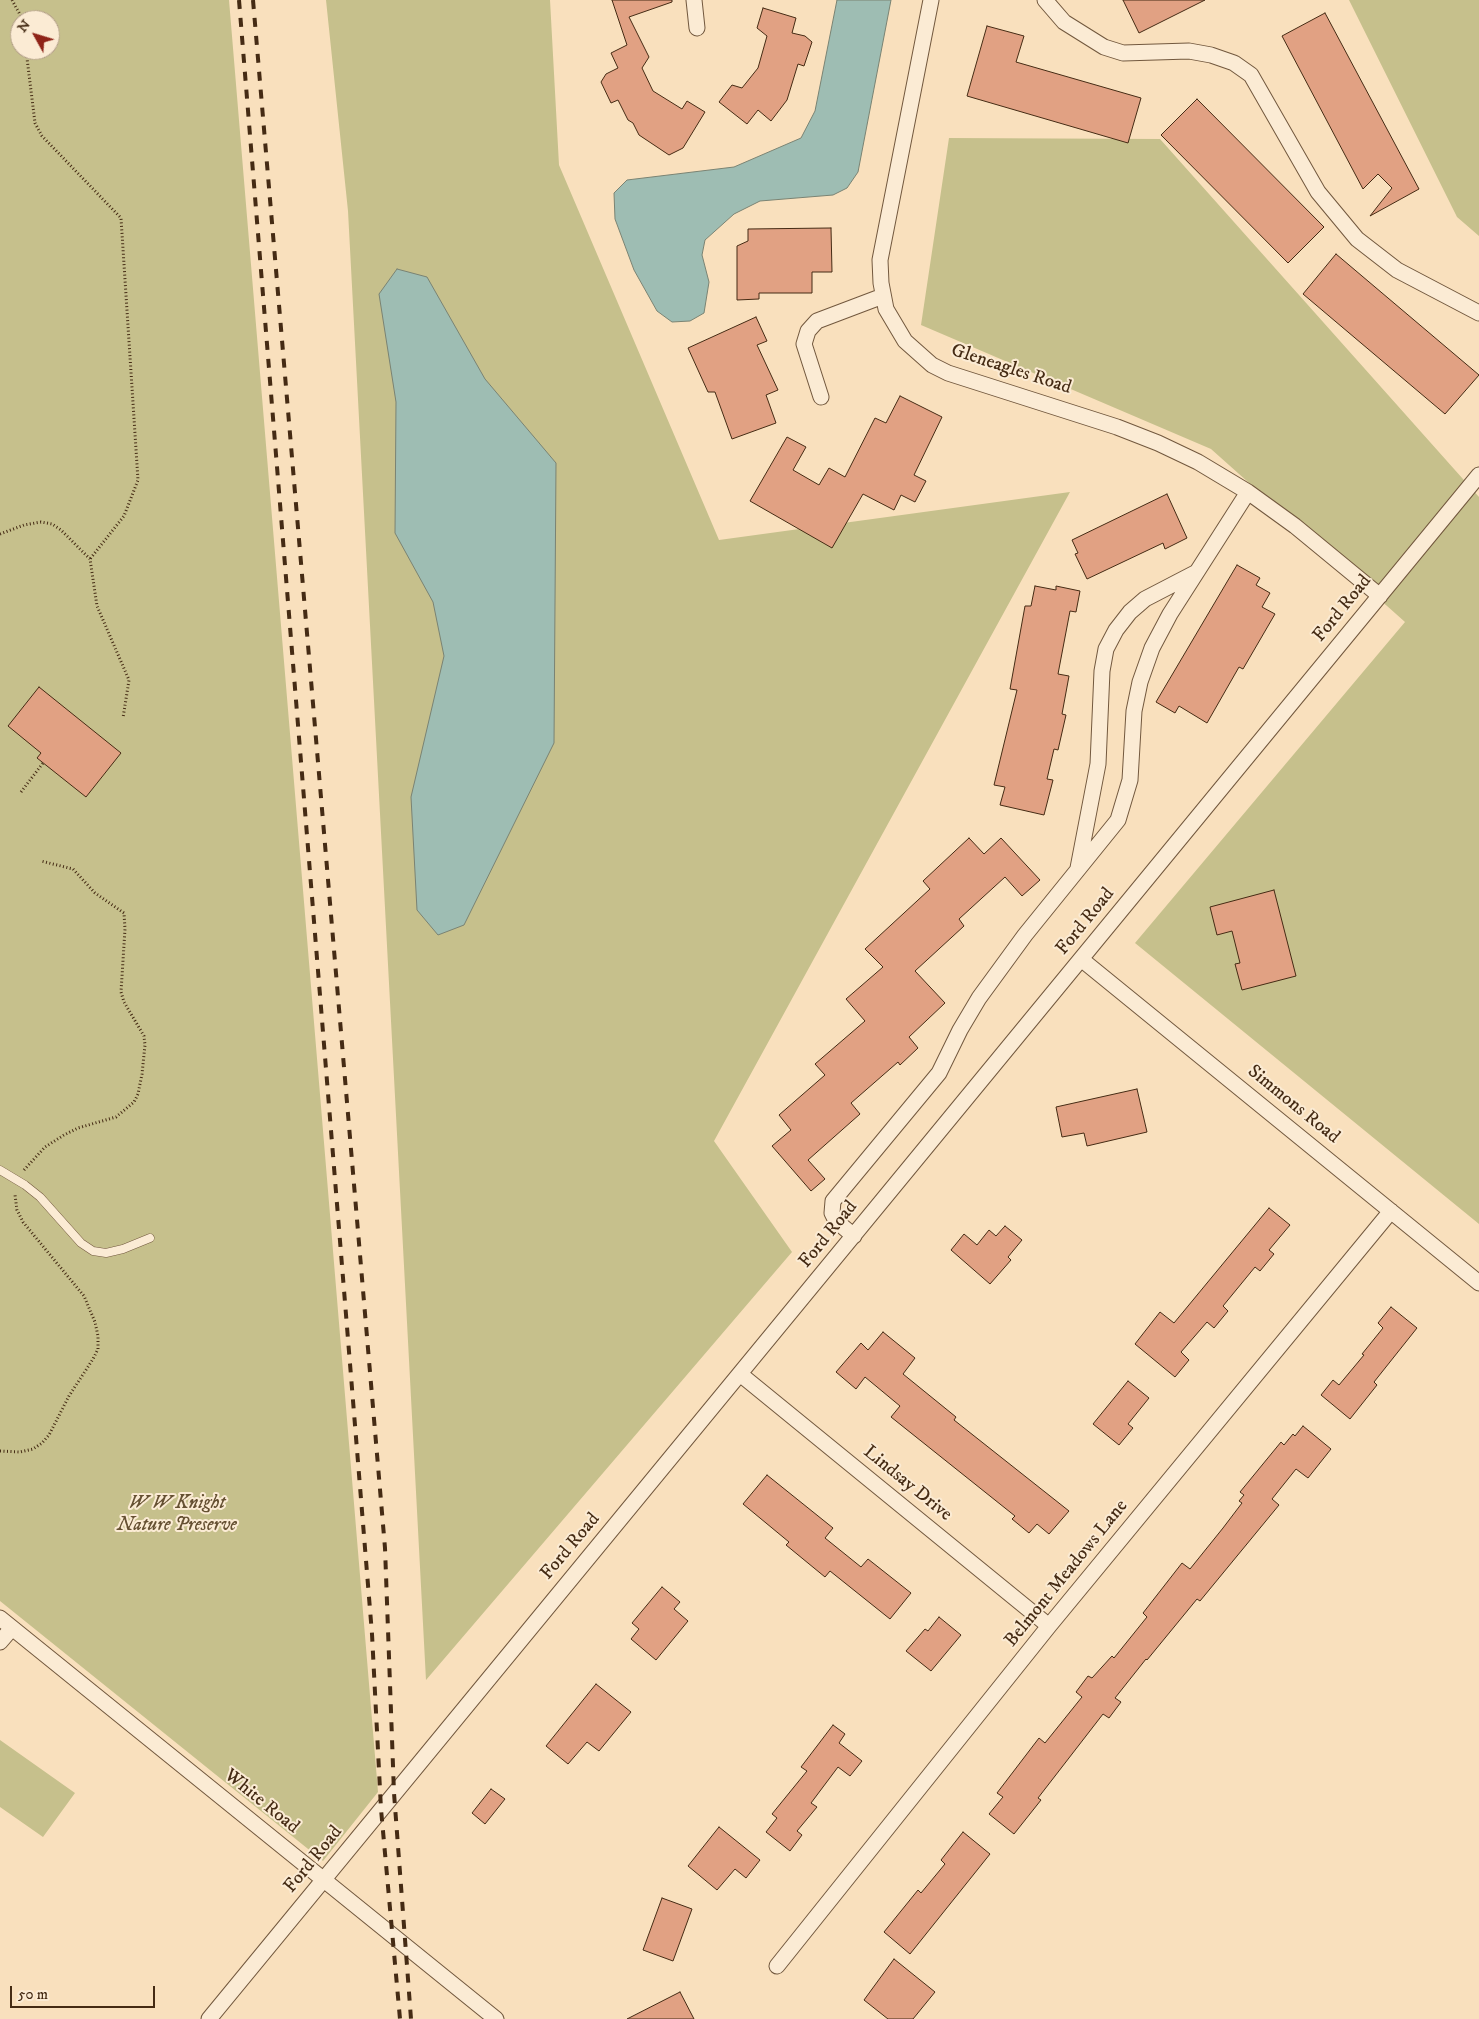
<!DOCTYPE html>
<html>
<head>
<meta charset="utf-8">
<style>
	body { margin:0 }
	#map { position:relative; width:1479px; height:2019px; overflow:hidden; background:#f9e0bd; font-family:"IM FELL DW Pica",serif }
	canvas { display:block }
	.north { position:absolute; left:10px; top:10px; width:50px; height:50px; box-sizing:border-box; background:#fbebd4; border:1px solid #b29e87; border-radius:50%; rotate:309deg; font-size:14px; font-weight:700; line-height:20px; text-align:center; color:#452b14 }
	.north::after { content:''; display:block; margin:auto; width:18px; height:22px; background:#8f2418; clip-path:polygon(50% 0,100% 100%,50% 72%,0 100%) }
	.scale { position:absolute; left:10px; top:1986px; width:145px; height:22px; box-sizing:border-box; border:2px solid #452b14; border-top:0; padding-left:6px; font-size:15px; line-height:18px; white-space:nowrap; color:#452b14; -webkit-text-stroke:4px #fbebd4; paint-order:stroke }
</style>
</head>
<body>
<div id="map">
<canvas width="1479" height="2019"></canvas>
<div class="north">N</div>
<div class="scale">50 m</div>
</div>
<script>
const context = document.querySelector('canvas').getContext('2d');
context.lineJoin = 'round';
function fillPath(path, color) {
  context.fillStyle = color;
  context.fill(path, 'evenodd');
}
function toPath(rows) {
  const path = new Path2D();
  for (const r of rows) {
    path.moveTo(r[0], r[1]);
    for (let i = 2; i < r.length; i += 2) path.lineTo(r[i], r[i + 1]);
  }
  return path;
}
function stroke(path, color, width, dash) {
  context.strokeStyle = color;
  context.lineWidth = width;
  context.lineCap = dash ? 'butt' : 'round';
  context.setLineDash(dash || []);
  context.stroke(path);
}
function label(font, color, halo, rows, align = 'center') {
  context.font = font + ' "IM FELL DW Pica",serif';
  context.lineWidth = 4;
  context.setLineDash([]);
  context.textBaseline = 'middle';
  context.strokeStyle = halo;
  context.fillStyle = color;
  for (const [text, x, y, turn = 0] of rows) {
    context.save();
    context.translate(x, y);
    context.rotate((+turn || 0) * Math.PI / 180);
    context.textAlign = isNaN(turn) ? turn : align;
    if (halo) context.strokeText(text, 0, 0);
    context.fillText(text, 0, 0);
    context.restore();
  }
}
fillPath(toPath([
	[0,0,229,0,378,1792,323,1861,0,1601],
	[20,20,50,20,50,50,20,50],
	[326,0,550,0,559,165,719,540,1070,492,714,1141,792,1252,426,1680,348,211],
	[1349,0,1479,0,1479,236,1457,217],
	[949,138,1160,139,1479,497,1479,1224,1135,943,1405,622,1211,449,921,325],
	[0,1740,75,1793,43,1837,0,1807]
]), '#c6c08c');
const water = toPath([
	[837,0,891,0,858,172,847,188,833,195,760,201,734,214,705,240,702,255,709,282,704,313,690,321,672,322,657,311,634,270,615,219,614,193,627,180,734,167,801,138,815,111,837,0],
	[397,269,427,277,485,379,556,463,554,743,464,925,438,935,417,910,411,797,444,656,433,602,395,533,396,402,379,294,397,269]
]);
fillPath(water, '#9ebdb3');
stroke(water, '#7a8373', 1);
const building = toPath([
	[612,0,672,0,672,2,629,17,649,57,642,68,653,91,682,109,687,101,705,112,683,148,669,155,639,135,633,123,628,120,618,100,611,103,601,82,606,74,618,68,611,53,627,45,612,0],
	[1123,0,1205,0,1139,33,1123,0],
	[763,8,796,18,792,33,805,36,812,42,804,66,798,64,787,100,771,121,758,110,747,124,719,102,732,85,742,88,758,68,767,36,757,28,763,8],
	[1325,13,1419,189,1370,216,1392,188,1378,174,1363,189,1282,36,1325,13],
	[987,26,1024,36,1016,62,1141,98,1128,143,967,96,987,26],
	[1197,99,1324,227,1288,263,1161,135,1197,99],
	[831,228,832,272,812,272,812,293,759,293,759,299,737,300,737,246,748,241,748,229,831,228],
	[1336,254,1479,375,1445,414,1303,294,1336,254],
	[756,317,767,341,757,345,778,390,766,395,776,423,732,439,715,392,708,392,688,348,756,317],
	[900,396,942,417,914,475,926,481,915,502,901,495,894,510,863,494,832,548,750,501,787,437,806,447,793,470,819,485,829,468,845,477,875,418,886,423,900,396],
	[1167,494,1187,538,1165,549,1163,543,1087,579,1075,554,1078,553,1072,540,1167,494],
	[1237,565,1260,578,1256,585,1270,593,1262,607,1275,614,1243,669,1239,667,1207,723,1179,706,1175,713,1156,702,1237,565],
	[1035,586,1056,590,1056,586,1080,591,1076,612,1070,611,1058,674,1069,676,1062,714,1066,715,1058,750,1054,749,1047,779,1053,780,1044,815,1000,805,1005,787,994,785,1017,690,1010,689,1025,606,1031,606,1035,586],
	[39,687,121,753,86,797,37,758,41,753,8,726,39,687],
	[969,838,984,854,1001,838,1040,880,1022,896,1005,877,959,919,964,926,915,971,945,1003,909,1037,918,1048,900,1065,898,1062,851,1103,860,1114,808,1160,825,1179,811,1191,772,1146,791,1130,779,1115,825,1075,815,1064,865,1021,846,999,883,967,865,949,930,889,923,881,969,838],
	[1274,890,1296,976,1242,990,1235,964,1240,963,1232,931,1217,935,1210,907,1274,890],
	[1137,1089,1147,1132,1087,1146,1084,1133,1062,1137,1056,1107,1137,1089],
	[1269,1208,1290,1225,1269,1250,1274,1254,1260,1271,1255,1267,1223,1306,1228,1311,1214,1328,1207,1322,1181,1352,1189,1360,1175,1377,1135,1344,1160,1312,1174,1323,1269,1208],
	[1005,1226,1022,1240,1008,1257,1011,1260,990,1284,951,1250,964,1234,977,1245,989,1230,996,1236,1005,1226],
	[1391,1307,1417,1328,1374,1382,1377,1385,1350,1419,1321,1395,1333,1380,1339,1385,1364,1355,1362,1354,1383,1328,1378,1323,1391,1307],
	[883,1332,915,1358,903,1374,956,1417,954,1420,1069,1511,1049,1534,1037,1524,1029,1533,1012,1519,1015,1516,891,1417,900,1406,865,1377,856,1389,836,1372,861,1343,868,1350,883,1332],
	[1128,1381,1149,1398,1128,1424,1133,1428,1119,1445,1093,1424,1128,1381],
	[1303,1426,1331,1449,1308,1478,1296,1469,1272,1499,1279,1505,1200,1601,1197,1599,1147,1660,1146,1659,1115,1698,1121,1702,1109,1718,1103,1714,1038,1798,1041,1800,1014,1834,989,1814,1003,1797,997,1793,1039,1738,1045,1743,1082,1697,1076,1692,1088,1676,1092,1678,1112,1656,1114,1658,1147,1617,1143,1613,1182,1563,1190,1569,1223,1528,1242,1503,1239,1501,1244,1495,1240,1492,1281,1442,1284,1445,1293,1434,1295,1436,1303,1426],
	[767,1475,833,1528,825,1538,861,1567,868,1559,911,1593,890,1619,830,1571,825,1577,786,1545,789,1542,743,1504,767,1475],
	[662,1587,680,1602,674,1609,688,1621,656,1660,631,1639,639,1629,632,1623,662,1587],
	[939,1617,961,1635,931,1671,906,1651,925,1629,928,1631,939,1617],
	[596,1684,631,1712,599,1751,587,1742,568,1764,546,1746,596,1684],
	[833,1725,845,1734,839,1743,862,1761,850,1776,838,1767,811,1803,817,1807,797,1831,802,1835,790,1851,766,1832,777,1818,772,1814,807,1771,801,1767,833,1725],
	[491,1789,505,1799,485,1824,472,1813,491,1789],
	[719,1827,760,1860,746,1878,735,1869,717,1890,688,1866,719,1827],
	[963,1832,990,1854,910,1954,884,1932,918,1890,921,1893,945,1864,941,1860,963,1832],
	[662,1898,692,1909,673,1961,643,1950,662,1898],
	[894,1959,935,1992,913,2019,888,2019,864,2000,894,1959],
	[680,1992,694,2019,627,2019,680,1992]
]);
fillPath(building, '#e1a183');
stroke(building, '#452b14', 1);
const lane = toPath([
	[0,1170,25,1185,40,1197,81,1243,93,1251,106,1253,123,1249,150,1238]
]);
const street = toPath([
	[694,0,697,28],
	[931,0,880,260,881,283,886,309,905,341,932,365,948,373,1117,427,1158,443,1198,462,1248,492,1295,526,1380,596],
	[1045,0,1064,22,1104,47,1123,53,1189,51,1211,55,1234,63,1251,75,1318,192,1357,239,1397,270,1479,313],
	[821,397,804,344,808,331,817,321,883,296],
	[1078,868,1098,764,1102,671,1106,649,1116,630,1130,612,1145,599,1195,573],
	[1081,959,1479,1283],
	[854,1236,836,1221,832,1213,833,1201,939,1073,960,1030,979,998,1025,935,1118,820,1130,780,1134,711,1140,682,1152,648,1170,614,1248,492],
	[740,1374,1049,1626],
	[0,1618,496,2019],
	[0,1642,12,1628],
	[777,1966,1049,1626,1391,1211],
	[209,2019,1479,475]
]);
stroke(lane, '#72583e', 9);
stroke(street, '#72583e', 17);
stroke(toPath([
	[12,0,23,20],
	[26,50,35,123,42,136,121,218,138,480,124,516,90,559],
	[0,534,24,525,41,522,52,524,61,530,90,559,97,606,129,680,123,718],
	[21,792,43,763],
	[24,1170,45,1147,64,1135,78,1128,116,1117,134,1102,138,1094,142,1074,145,1045,144,1036,124,1002,121,992,125,929,124,913,95,893,73,869,41,861],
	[0,1451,20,1452,33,1449,42,1443,49,1435,69,1396,93,1359,98,1349,98,1336,95,1322,84,1296,23,1222,17,1210,15,1195]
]), '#452b14', 3, [1, 2.5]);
stroke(lane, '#fbebd4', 8);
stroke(street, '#fbebd4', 15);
stroke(toPath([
	[239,0,372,1634,381,1809,400,2019],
	[253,0,385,1548,394,1793,411,2019]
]), '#452b14', 4, [9, 9]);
label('19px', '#452b14', '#fbebd4', [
	["Gleneagles Road",1011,370,18],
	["Ford Road",1343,609,-51],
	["Ford Road",1086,922,-51],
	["Simmons Road",1293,1105,39],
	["Ford Road",829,1235,-51],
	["Lindsay Drive",907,1484,39],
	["Ford Road",571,1547,-50],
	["Belmont Meadows Lane",1067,1574,-51],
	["White Road",261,1802,39],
	["Ford Road",314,1860,-51]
]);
label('italic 19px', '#655032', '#fbebd4', [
	["W W Knight",177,1504],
	["Nature Preserve",177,1526]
]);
</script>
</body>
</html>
